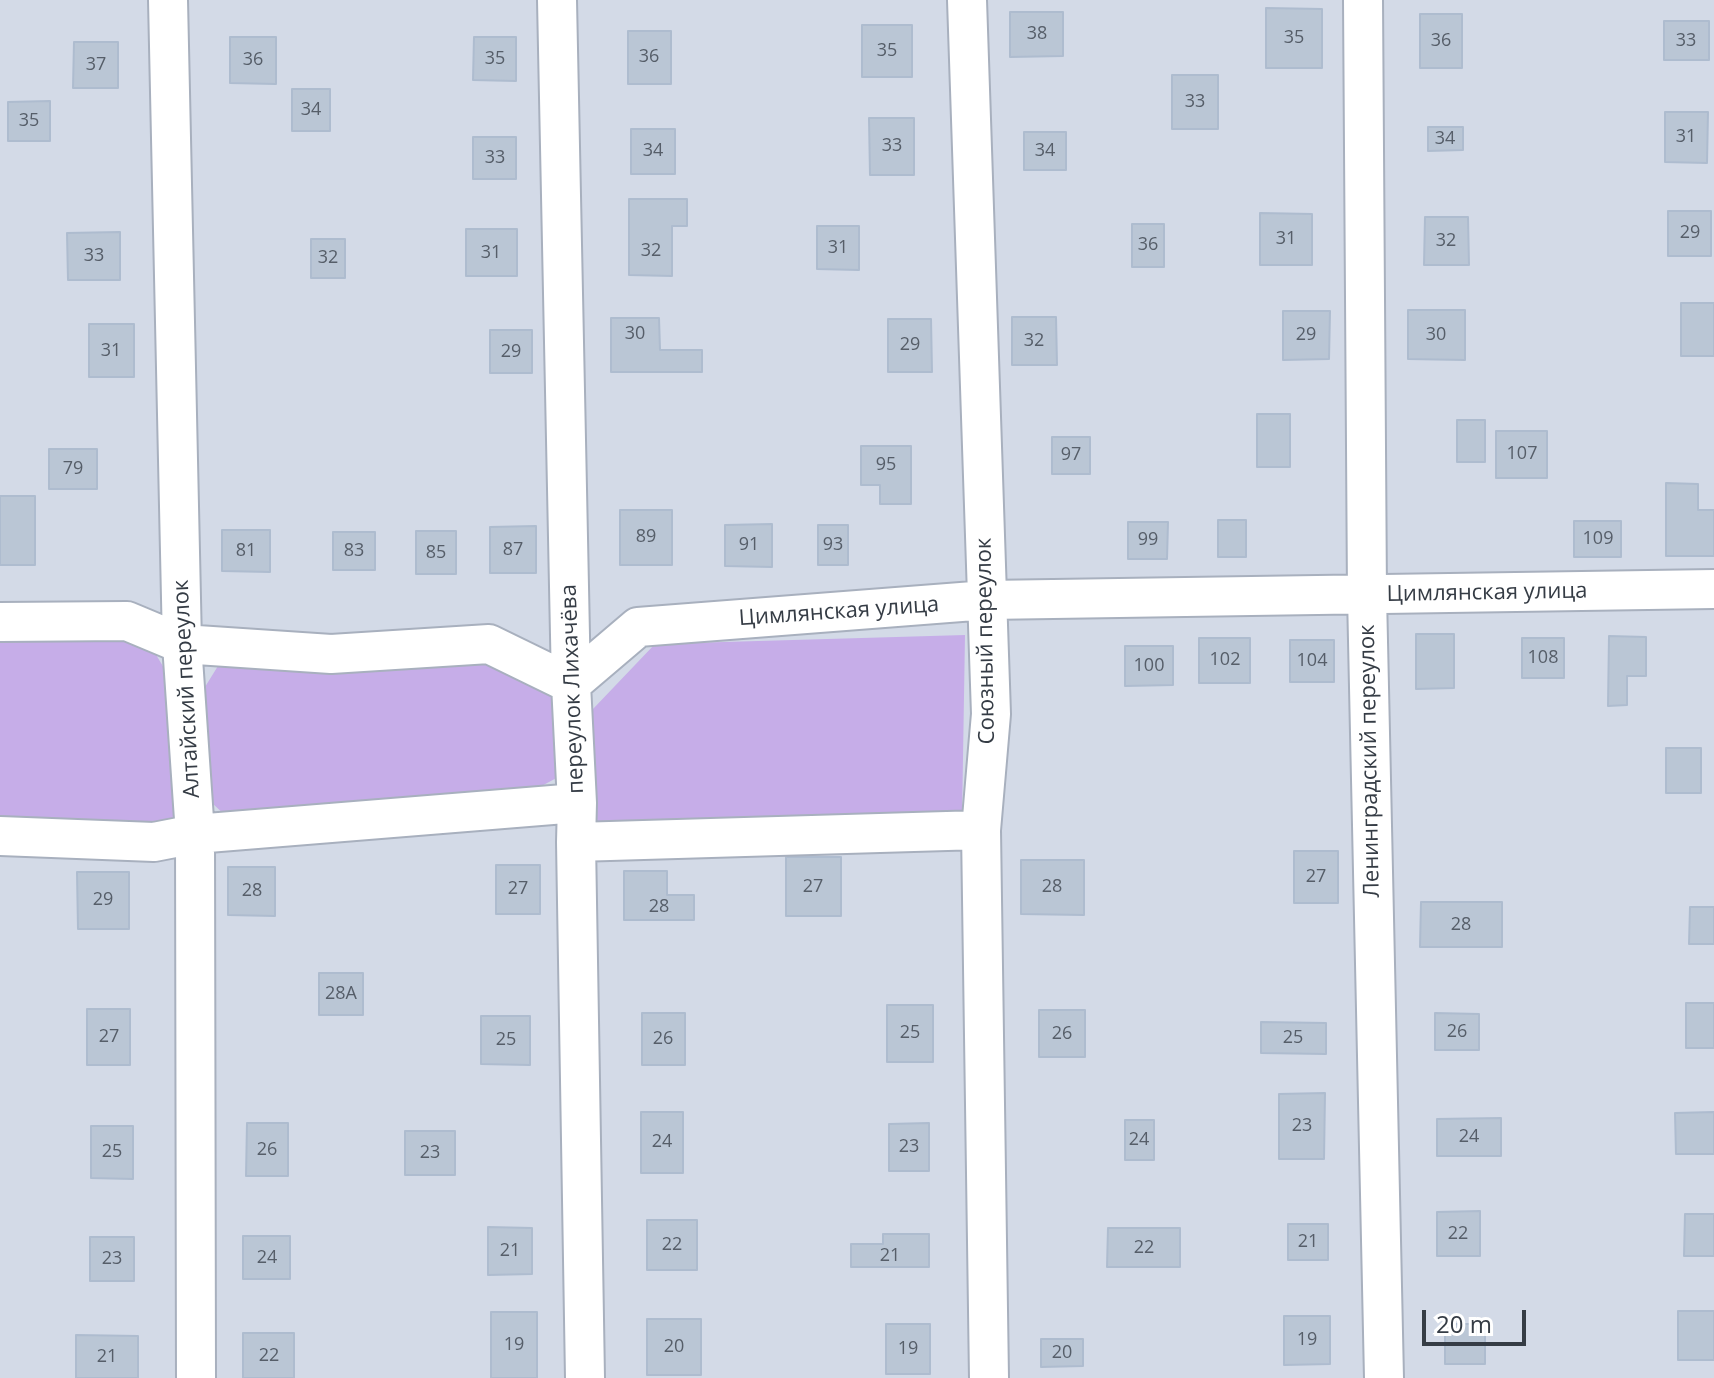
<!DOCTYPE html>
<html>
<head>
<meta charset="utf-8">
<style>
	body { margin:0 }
	#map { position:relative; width:1714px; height:1378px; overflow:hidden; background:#e5eaf3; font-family:"Open Sans",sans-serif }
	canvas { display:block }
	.scale { position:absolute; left:1422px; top:1310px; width:104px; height:36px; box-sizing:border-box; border:4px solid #353c45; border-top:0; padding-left:10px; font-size:24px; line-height:28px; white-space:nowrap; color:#353c45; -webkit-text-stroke:6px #fff; paint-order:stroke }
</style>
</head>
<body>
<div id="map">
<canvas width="1714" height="1378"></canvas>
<div class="scale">20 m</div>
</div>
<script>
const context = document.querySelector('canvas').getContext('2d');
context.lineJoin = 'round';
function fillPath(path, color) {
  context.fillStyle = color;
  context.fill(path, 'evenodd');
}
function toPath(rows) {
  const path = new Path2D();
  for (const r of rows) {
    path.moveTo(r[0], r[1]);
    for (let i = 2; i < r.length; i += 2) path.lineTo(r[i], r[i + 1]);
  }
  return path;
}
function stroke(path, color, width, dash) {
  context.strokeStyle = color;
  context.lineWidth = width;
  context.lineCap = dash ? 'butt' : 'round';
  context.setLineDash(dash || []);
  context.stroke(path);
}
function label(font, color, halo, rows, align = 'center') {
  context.font = font + ' "Open Sans",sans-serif';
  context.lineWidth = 6;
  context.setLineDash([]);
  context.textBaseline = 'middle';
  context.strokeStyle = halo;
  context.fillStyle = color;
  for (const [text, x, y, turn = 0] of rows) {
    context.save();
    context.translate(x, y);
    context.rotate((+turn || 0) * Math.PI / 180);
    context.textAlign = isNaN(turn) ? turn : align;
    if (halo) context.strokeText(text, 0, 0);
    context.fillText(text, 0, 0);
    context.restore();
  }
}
fillPath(toPath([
	[0,0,1714,0,1714,1378,0,1378]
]), '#d3dae7');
fillPath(toPath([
	[98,631,152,648,164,668,170,687,178,824,0,827,0,635],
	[965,635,962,819,598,824,587,767,593,709,655,644],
	[480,659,549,693,561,721,562,775,523,796,227,817,211,802,200,695,218,666]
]), '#c6ade8');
const building = toPath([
	[1266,8,1322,9,1322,68,1266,68,1266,8],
	[1010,12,1063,12,1063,56,1010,57,1010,12],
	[1420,14,1462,14,1462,68,1420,68,1420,14],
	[1664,21,1709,21,1709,60,1664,60,1664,21],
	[862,25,912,25,912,77,862,77,862,25],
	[628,31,671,31,671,84,628,84,628,31],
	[230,37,276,37,276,84,230,83,230,37],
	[474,37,516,37,516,81,473,80,474,37],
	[74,42,118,42,118,88,73,88,74,42],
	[1172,75,1218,75,1218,129,1172,129,1172,75],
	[292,89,330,89,330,131,292,131,292,89],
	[50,101,50,141,8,141,8,102,50,101],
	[1665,112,1708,112,1707,163,1665,162,1665,112],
	[869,118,914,118,914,175,870,175,869,118],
	[1428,127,1463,127,1463,150,1428,151,1428,127],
	[631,129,675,129,675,174,631,174,631,129],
	[1024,132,1066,132,1066,170,1024,170,1024,132],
	[473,137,516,137,516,179,473,179,473,137],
	[629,199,687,199,687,226,672,226,672,276,629,275,629,199],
	[1668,211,1711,211,1711,256,1668,256,1668,211],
	[1260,213,1312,214,1312,265,1260,265,1260,213],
	[1425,217,1468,217,1469,265,1424,265,1425,217],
	[1132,224,1164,224,1164,267,1132,267,1132,224],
	[817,226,859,226,859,270,817,269,817,226],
	[466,229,517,229,517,276,466,276,466,229],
	[120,232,120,280,68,280,67,233,120,232],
	[311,239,345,239,345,278,311,278,311,239],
	[1681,303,1714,303,1714,356,1681,356,1681,303],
	[1408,310,1465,310,1465,360,1408,359,1408,310],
	[1283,311,1330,311,1329,359,1283,360,1283,311],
	[1012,317,1056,317,1057,365,1012,365,1012,317],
	[611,318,659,318,660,350,702,350,702,372,611,372,611,318],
	[888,319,931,319,932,372,888,372,888,319],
	[89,324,134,324,134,377,89,377,89,324],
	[490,330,532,330,532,373,490,373,490,330],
	[1257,414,1290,414,1290,467,1257,467,1257,414],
	[1457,420,1485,420,1485,462,1457,462,1457,420],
	[1496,431,1547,431,1547,478,1496,478,1496,431],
	[1052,437,1090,437,1090,474,1052,474,1052,437],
	[861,446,911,446,911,504,880,504,880,485,861,485,861,446],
	[49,449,97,449,97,489,49,489,49,449],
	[1666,483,1698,484,1698,510,1714,510,1714,556,1666,556,1666,483],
	[0,496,35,496,35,565,0,565,0,496],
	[620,510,672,510,672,565,620,565,620,510],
	[1218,520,1246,520,1246,557,1218,557,1218,520],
	[1574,521,1621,521,1621,557,1574,557,1574,521],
	[1128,522,1168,522,1167,559,1128,559,1128,522],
	[772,524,772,567,725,566,725,525,772,524],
	[818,525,848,525,848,565,818,565,818,525],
	[536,526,536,573,490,573,490,527,536,526],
	[222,530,270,530,270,572,222,571,222,530],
	[416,531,456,531,456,574,416,574,416,531],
	[333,532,375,532,375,570,333,570,333,532],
	[1416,634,1454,634,1454,688,1416,689,1416,634],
	[1609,636,1646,637,1646,676,1627,676,1627,705,1608,706,1609,636],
	[1199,638,1250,638,1250,683,1199,683,1199,638],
	[1522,638,1564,638,1564,678,1522,678,1522,638],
	[1290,640,1334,640,1334,682,1290,682,1290,640],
	[1125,646,1173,646,1173,685,1125,686,1125,646],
	[1666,748,1701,748,1701,793,1666,793,1666,748],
	[1294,851,1338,851,1338,903,1294,903,1294,851],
	[786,857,841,857,841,916,786,916,786,857],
	[1021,860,1084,860,1084,915,1021,914,1021,860],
	[496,865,540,865,540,914,496,914,496,865],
	[228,867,275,867,275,916,228,915,228,867],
	[624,871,667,871,667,895,694,895,694,920,624,920,624,871],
	[77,872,129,872,129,929,78,929,77,872],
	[1421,902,1502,902,1502,947,1420,947,1421,902],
	[1690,907,1714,907,1714,944,1689,944,1690,907],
	[319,973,363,973,363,1015,319,1015,319,973],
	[1686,1003,1714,1003,1714,1048,1686,1048,1686,1003],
	[887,1005,933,1005,933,1062,887,1062,887,1005],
	[87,1009,130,1009,130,1065,87,1065,87,1009],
	[1039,1010,1085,1010,1085,1057,1039,1057,1039,1010],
	[642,1013,685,1013,685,1065,642,1065,642,1013],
	[1435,1013,1479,1014,1479,1050,1435,1050,1435,1013],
	[481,1016,530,1016,530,1065,481,1064,481,1016],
	[1261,1022,1326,1023,1326,1054,1261,1053,1261,1022],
	[1325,1093,1324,1159,1279,1159,1279,1094,1325,1093],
	[641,1112,683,1112,683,1173,641,1173,641,1112],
	[1714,1112,1714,1154,1676,1154,1675,1113,1714,1112],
	[1501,1118,1501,1156,1437,1156,1437,1119,1501,1118],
	[1125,1120,1154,1120,1154,1160,1125,1160,1125,1120],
	[247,1123,288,1123,288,1176,246,1176,247,1123],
	[929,1123,929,1171,889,1171,889,1124,929,1123],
	[91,1126,133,1126,133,1179,91,1178,91,1126],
	[405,1131,455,1131,455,1175,405,1175,405,1131],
	[1480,1211,1480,1256,1437,1256,1437,1212,1480,1211],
	[1685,1214,1714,1214,1714,1256,1684,1256,1685,1214],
	[647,1220,697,1220,697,1270,647,1270,647,1220],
	[1288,1224,1328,1224,1328,1260,1288,1260,1288,1224],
	[488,1227,532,1228,532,1274,488,1275,488,1227],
	[1108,1228,1180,1228,1180,1267,1107,1267,1108,1228],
	[883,1234,929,1234,929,1267,851,1267,851,1244,883,1244,883,1234],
	[243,1236,290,1236,290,1279,243,1279,243,1236],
	[90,1237,134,1237,134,1281,90,1281,90,1237],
	[1678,1311,1714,1311,1714,1360,1678,1360,1678,1311],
	[491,1312,537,1312,537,1378,491,1378,491,1312],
	[1284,1316,1330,1316,1330,1364,1284,1365,1284,1316],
	[647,1319,701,1319,701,1375,647,1375,647,1319],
	[886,1324,930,1324,930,1374,886,1374,886,1324],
	[1445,1324,1485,1324,1485,1364,1445,1364,1445,1324],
	[243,1333,294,1333,294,1378,243,1378,243,1333],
	[76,1335,138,1336,138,1378,76,1378,76,1335],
	[1041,1339,1083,1339,1083,1366,1041,1367,1041,1339]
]);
fillPath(building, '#bac6d5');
stroke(building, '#aebccf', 2);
const minor = toPath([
	[168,0,182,644,195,834,196,1378],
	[557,0,571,684,577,803,576,842,585,1378],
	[967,0,991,714,981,830,989,1378],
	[1363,0,1367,595,1384,1378],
	[0,622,127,621,182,644,331,654,489,644,571,684,638,627,987,600,1714,589],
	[0,836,154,842,195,834,577,803],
	[576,842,981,830]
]);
stroke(minor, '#a8b0be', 42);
stroke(minor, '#fff', 38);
label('18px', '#565e69', null, [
	["38",1037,34],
	["35",1294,38],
	["36",1441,41],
	["33",1686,41],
	["35",887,51],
	["36",649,57],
	["35",495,59],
	["36",253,60],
	["37",96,65],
	["33",1195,102],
	["34",311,110],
	["35",29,121],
	["31",1686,137],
	["34",1445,139],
	["33",892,146],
	["34",653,151],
	["34",1045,151],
	["33",495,158],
	["29",1690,233],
	["31",1286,239],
	["32",1446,241],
	["36",1148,245],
	["31",838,248],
	["32",651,251],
	["31",491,253],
	["33",94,256],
	["32",328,258],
	["30",635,334],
	["29",1306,335],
	["30",1436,335],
	["32",1034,341],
	["29",910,345],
	["31",111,351],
	["29",511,352],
	["107",1522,454],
	["97",1071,455],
	["95",886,465],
	["79",73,469],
	["89",646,537],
	["109",1598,539],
	["99",1148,540],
	["91",749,545],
	["93",833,545],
	["87",513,550],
	["81",246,551],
	["83",354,551],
	["85",436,553],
	["108",1543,658],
	["102",1225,660],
	["104",1312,661],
	["100",1149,666],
	["27",1316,877],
	["27",813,887],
	["28",1052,887],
	["27",518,889],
	["28",252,891],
	["29",103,900],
	["28",659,907],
	["28",1461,925],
	["28А",341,994],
	["26",1457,1032],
	["25",910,1033],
	["26",1062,1034],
	["27",109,1037],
	["25",1293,1038],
	["26",663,1039],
	["25",506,1040],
	["23",1302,1126],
	["24",1469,1137],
	["24",1139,1140],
	["24",662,1142],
	["23",909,1147],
	["26",267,1150],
	["25",112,1152],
	["23",430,1153],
	["22",1458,1234],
	["21",1308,1242],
	["22",672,1245],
	["22",1144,1248],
	["21",510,1251],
	["21",890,1256],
	["24",267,1258],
	["23",112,1259],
	["19",1307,1340],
	["19",514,1345],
	["20",674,1347],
	["19",908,1349],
	["20",1062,1353],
	["22",269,1356],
	["21",107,1357]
]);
label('22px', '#353c45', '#fff', [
	["Цимлянская улица",1487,593,-1],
	["Цимлянская улица",839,612,-4],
	["Союзный переулок",986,641,-91],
	["Алтайский переулок",187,689,-93],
	["переулок Лихачёва",573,689,-92],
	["Ленинградский переулок",1370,761,-91]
]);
</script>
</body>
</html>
